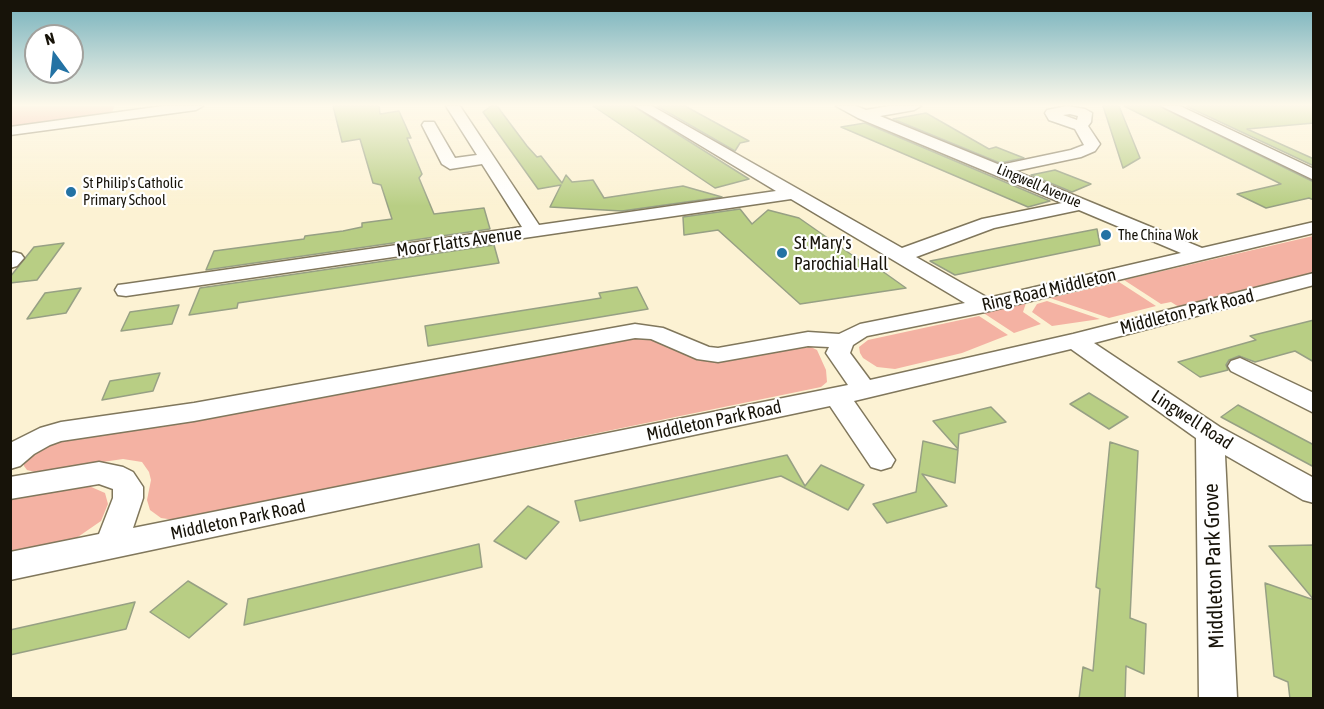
<!DOCTYPE html>
<html>
<head>
<meta charset="utf-8">
<style>
	body { margin:0 }
	#map { position:relative; width:1324px; height:709px; overflow:hidden; background:#fcf2d3; font-family:"Asap Condensed",sans-serif }
	canvas { display:block }
	.frame { position:absolute; inset:0; border:12px solid #171309; pointer-events:none }
	.north { position:absolute; left:24px; top:24px; width:60px; height:60px; box-sizing:border-box; background:#fff; border:2px solid #a2a19d; border-radius:50%; rotate:345deg; font-size:16px; font-weight:700; line-height:24px; text-align:center; color:#171309 }
	.north::after { content:''; display:block; margin:auto; width:21px; height:27px; background:#2372a4; clip-path:polygon(50% 0,100% 100%,50% 72%,0 100%) }
</style>
</head>
<body>
<div id="map">
<canvas width="1324" height="709"></canvas>
<div class="frame"></div>
<div class="north">N</div>
</div>
<script>
const context = document.querySelector('canvas').getContext('2d');
context.lineJoin = 'round';
function fillPath(path, color) {
  context.fillStyle = color;
  context.fill(path, 'evenodd');
}
function toPath(rows) {
  const path = new Path2D();
  for (const r of rows) {
    path.moveTo(r[0], r[1]);
    for (let i = 2; i < r.length; i += 2) path.lineTo(r[i], r[i + 1]);
  }
  return path;
}
function stroke(path, color, width, dash) {
  context.strokeStyle = color;
  context.lineWidth = width;
  context.lineCap = dash ? 'butt' : 'round';
  context.setLineDash(dash || []);
  context.stroke(path);
}
function label(font, color, halo, rows, align = 'center') {
  context.font = font + ' "Asap Condensed",sans-serif';
  context.lineWidth = 4.5;
  context.setLineDash([]);
  context.textBaseline = 'middle';
  context.strokeStyle = halo;
  context.fillStyle = color;
  for (const [text, x, y, turn = 0] of rows) {
    context.save();
    context.translate(x, y);
    context.rotate((+turn || 0) * Math.PI / 180);
    context.textAlign = isNaN(turn) ? turn : align;
    if (halo) context.strokeText(text, 0, 0);
    context.fillText(text, 0, 0);
    context.restore();
  }
}
fillPath(toPath([
	[11,106,114,106,112,114,11,126],
	[1313,236,1313,273,1179,307,1171,302,1161,304,1124,280],
	[1119,282,1156,306,1109,318,1050,298],
	[1047,301,1100,319,1052,326,1032,312,1037,304],
	[1026,303,1023,312,1041,324,1014,333,982,312],
	[979,316,1008,335,962,353,895,369,877,367,863,358,860,353,859,347,868,340],
	[636,337,653,339,708,361,811,347,817,350,826,370,827,382,821,387,175,520,161,518,150,510,147,500,151,480,149,472,142,462,123,459,35,472,27,470,24,466,24,459,54,441,394,384],
	[73,486,89,486,105,493,108,504,101,521,72,541,11,552,11,497]
]), '#f4b2a3');
const building = toPath([
	[333,106,379,106,380,114,399,111,411,138,407,138,422,174,419,178,434,214,484,208,490,229,206,270,214,251,304,239,305,236,343,231,362,227,362,223,392,219,381,185,373,183,360,139,342,142,333,106],
	[491,106,497,106,527,146,537,157,541,156,562,183,566,175,572,182,593,180,604,198,683,186,722,197,622,211,550,207,561,185,538,189,483,112,491,106],
	[593,106,633,106,749,179,715,188,593,106],
	[657,106,685,106,749,141,740,143,735,151,657,106],
	[1103,106,1119,106,1140,158,1123,168,1103,106],
	[1124,106,1159,106,1314,182,1314,200,1309,198,1266,208,1237,194,1281,184,1124,106],
	[1186,106,1314,106,1314,123,1247,129,1314,159,1314,166,1186,106],
	[926,113,989,149,996,147,1024,158,1000,163,893,119,926,113],
	[865,123,1050,201,1028,207,841,127,865,123],
	[1055,170,1091,184,1072,192,1031,175,1055,170],
	[740,209,752,224,768,210,799,218,862,262,868,261,906,288,800,304,718,230,684,235,683,217,740,209],
	[1097,229,1100,245,955,275,930,261,1097,229],
	[64,243,37,280,10,283,10,277,34,247,64,243],
	[494,245,499,263,238,303,237,308,189,315,200,288,494,245],
	[637,287,648,309,428,346,425,326,601,298,599,293,637,287],
	[81,288,66,313,27,319,45,293,81,288],
	[179,305,172,324,121,331,130,312,179,305],
	[1314,320,1314,362,1295,351,1255,362,1239,356,1229,360,1226,365,1228,370,1200,377,1178,362,1256,340,1250,336,1314,320],
	[160,373,153,391,102,400,110,381,160,373],
	[1089,393,1128,417,1109,429,1070,404,1089,393],
	[1238,405,1314,445,1314,467,1221,417,1238,405],
	[991,407,1006,422,959,434,958,449,933,421,991,407],
	[923,441,958,450,955,483,922,474,947,506,887,523,873,504,916,492,923,441],
	[1110,442,1138,451,1130,618,1146,624,1144,674,1126,666,1125,699,1079,699,1083,667,1093,671,1100,589,1096,587,1110,442],
	[787,455,805,486,821,465,864,485,848,510,781,476,580,521,575,501,787,455],
	[528,506,559,522,526,559,494,541,528,506],
	[479,544,482,567,244,625,248,599,479,544],
	[1314,545,1314,600,1269,546,1314,545],
	[188,581,227,604,189,638,150,612,188,581],
	[1265,583,1314,600,1314,699,1290,699,1288,682,1274,676,1265,583],
	[135,602,126,629,10,655,10,630,135,602]
]);
fillPath(building, '#b8ce84');
stroke(building, '#97a084', 1.5);
const minor = toPath([
	[163,106,203,106,196,110,10,135,10,127,163,106],
	[446,106,460,106,539,225,776,191,635,106,652,106,902,248,982,219,1062,203,858,118,836,106,856,106,866,110,889,106,921,106,914,110,880,116,1000,165,1071,150,1084,145,1075,129,1049,120,1045,113,1047,110,1067,106,1085,109,1092,113,1091,122,1088,126,1100,144,1095,151,1081,157,1015,171,1202,248,1314,222,1314,233,985,312,867,336,853,345,850,353,870,380,1073,334,1314,273,1314,285,1094,343,1220,427,1314,478,1314,503,1303,500,1225,455,1237,698,1199,698,1196,438,1071,349,854,401,895,460,891,467,881,470,871,467,830,406,10,580,10,552,99,534,113,498,113,489,99,484,10,499,10,477,99,462,123,467,133,472,143,487,143,498,133,528,848,385,826,353,829,347,808,346,718,362,697,359,651,339,635,338,194,421,61,441,50,445,34,454,20,466,10,469,10,443,40,428,61,422,194,403,635,324,663,328,709,347,718,348,808,332,839,334,860,324,965,303,791,199,126,296,118,295,115,290,118,285,126,284,522,227,482,164,450,169,442,164,422,125,424,122,434,122,455,158,477,155,446,106],
	[1070,114,1078,116,1077,120,1063,115,1070,114],
	[1079,210,1181,253,988,298,916,257,994,228,1079,210],
	[1161,106,1180,106,1314,169,1314,180,1161,106],
	[14,252,21,254,24,258,17,266,10,268,10,253,14,252],
	[1240,358,1314,393,1314,413,1231,371,1228,366,1231,361,1240,358]
]);
stroke(minor, '#80775c', 3);
fillPath(minor, '#fff');
const sky = context.createLinearGradient(0, 0, 0, 206);
sky.addColorStop(0, '#75b1bc');
sky.addColorStop(0.51, '#fef9eb');
sky.addColorStop(1, '#fef9eb00');
context.fillStyle = sky;
context.fillRect(0, 0, 1324, 206);
for (const [x, y, r, color] of [
	[71,192,6,"#2372a4"],
	[1106,235,6,"#2372a4"],
	[782,253,6,"#2372a4"]
]) {
  const dot = new Path2D();
  dot.arc(x, y, r, 0, 2 * Math.PI);
  context.fillStyle = color;
  context.fill(dot);
  stroke(dot, '#fff', 2);
}
label('15px', '#171309', '#fff', [
	["St Philip's Catholic",83,183],
	["Primary School",83,200],
	["The China Wok",1118,235]
], 'left');
label('15px', '#171309', '#fff', [
	["Lingwell Avenue",1039,186,23]
]);
label('18px', '#171309', '#fff', [
	["Moor Flatts Avenue",459,242,-8],
	["Ring Road Middleton",1049,290,-13],
	["Middleton Park Road",1187,312,-14],
	["Lingwell Road",1192,420,33],
	["Middleton Park Road",714,421,-12],
	["Middleton Park Road",238,520,-12]
]);
label('18px', '#171309', '#fff', [
	["St Mary's",794,243],
	["Parochial Hall",794,264]
], 'left');
label('21px', '#171309', '#fff', [
	["Middleton Park Grove",1214,566,-92]
]);
</script>
</body>
</html>
